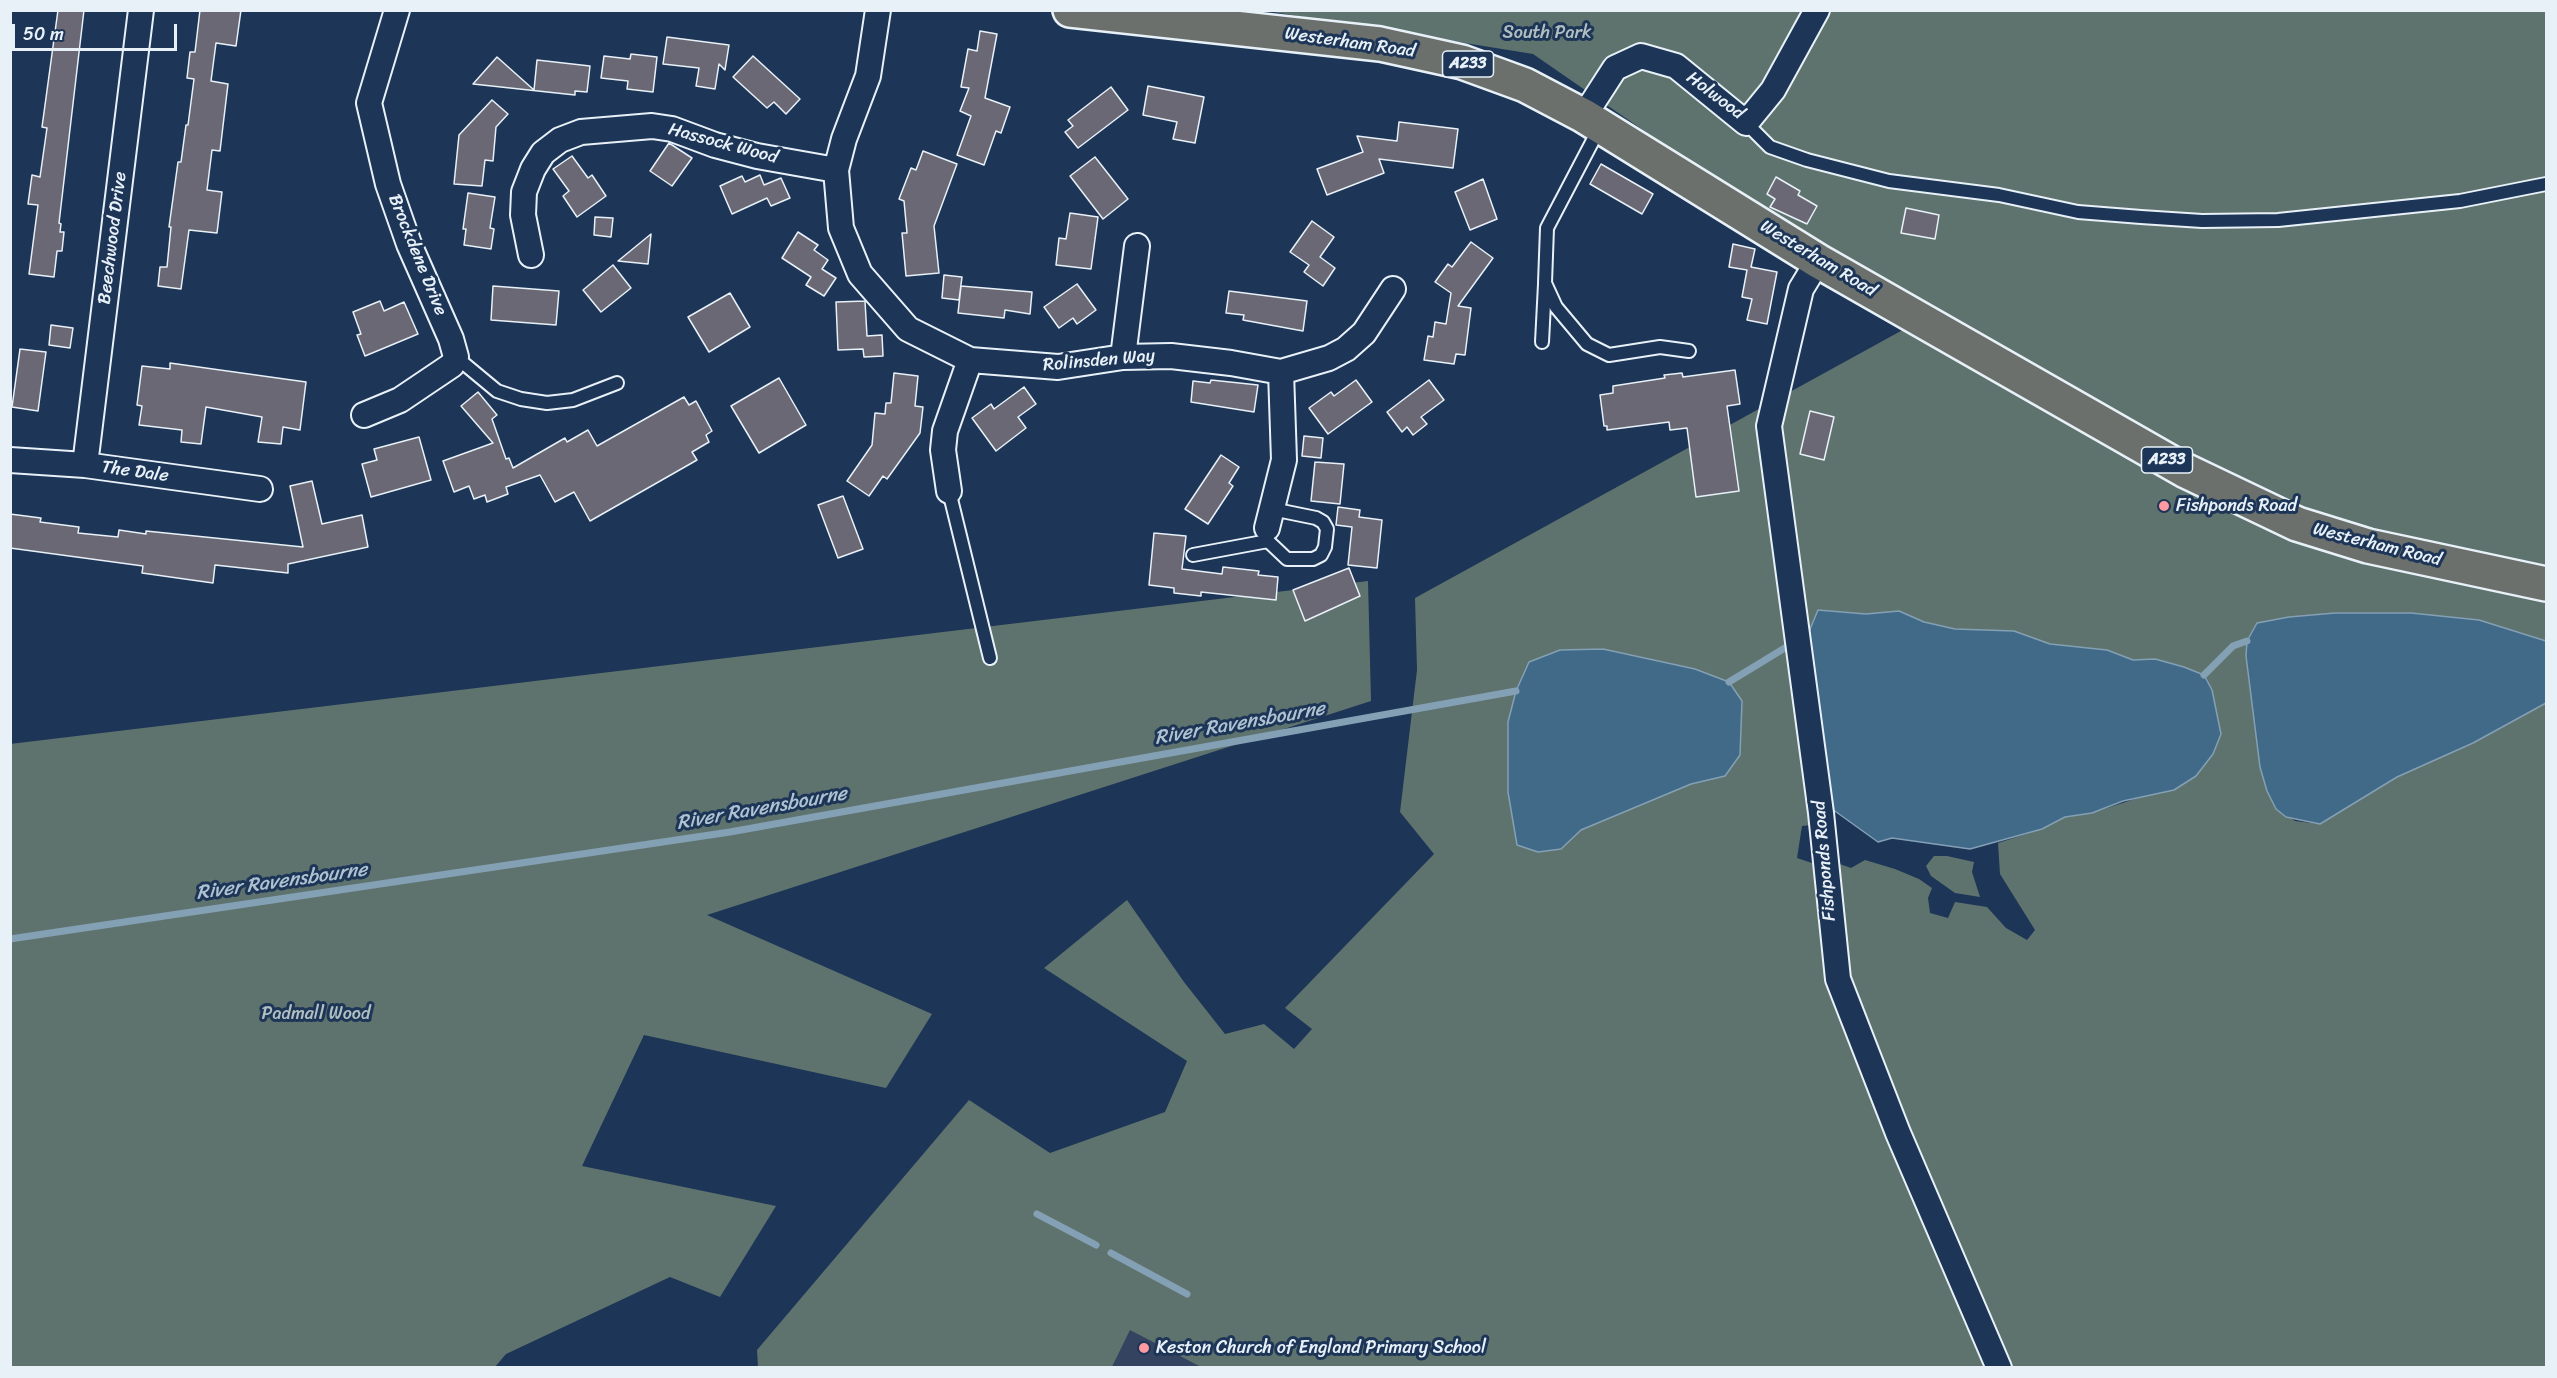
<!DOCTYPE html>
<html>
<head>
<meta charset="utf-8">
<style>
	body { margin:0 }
	#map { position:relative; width:2557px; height:1378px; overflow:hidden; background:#1d3557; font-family:Sriracha,sans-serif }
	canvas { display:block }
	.frame { position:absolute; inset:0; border:12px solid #e8f1f8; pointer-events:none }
	.scale { position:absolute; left:12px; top:24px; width:165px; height:27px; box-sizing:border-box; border:3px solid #e8f1f8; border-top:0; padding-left:8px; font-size:18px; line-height:21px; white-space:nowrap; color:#e8f1f8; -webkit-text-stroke:4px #1d3557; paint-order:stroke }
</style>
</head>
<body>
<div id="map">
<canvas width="2557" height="1378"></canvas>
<div class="frame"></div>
<div class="scale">50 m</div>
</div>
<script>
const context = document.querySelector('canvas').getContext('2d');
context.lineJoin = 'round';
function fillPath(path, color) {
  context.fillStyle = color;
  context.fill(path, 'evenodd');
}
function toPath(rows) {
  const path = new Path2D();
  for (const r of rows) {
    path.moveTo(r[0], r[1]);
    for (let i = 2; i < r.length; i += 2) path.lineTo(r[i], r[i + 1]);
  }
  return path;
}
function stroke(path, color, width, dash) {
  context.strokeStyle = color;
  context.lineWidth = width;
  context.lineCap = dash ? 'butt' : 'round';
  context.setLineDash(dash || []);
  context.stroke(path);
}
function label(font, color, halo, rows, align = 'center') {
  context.font = font + ' Sriracha,sans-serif';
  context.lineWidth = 6;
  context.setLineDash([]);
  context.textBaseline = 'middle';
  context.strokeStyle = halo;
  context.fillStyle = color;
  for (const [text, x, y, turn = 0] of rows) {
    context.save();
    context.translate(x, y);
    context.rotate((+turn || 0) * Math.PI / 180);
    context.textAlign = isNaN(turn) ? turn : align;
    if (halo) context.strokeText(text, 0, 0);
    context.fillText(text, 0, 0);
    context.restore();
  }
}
fillPath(toPath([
	[1130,1329,1203,1367,1112,1368]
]), '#344460');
fillPath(toPath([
	[1267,11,2546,11,2546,641,2479,620,2335,613,2289,617,2260,767,2267,791,2276,809,2295,821,2320,824,2397,777,2473,743,2546,703,2546,1367,1203,1368,1130,1330,1112,1367,758,1367,757,1350,969,1100,1050,1153,1165,1112,1187,1061,1044,968,1127,900,1184,982,1225,1034,1264,1024,1294,1049,1312,1029,1285,1008,1434,854,1400,812,1417,670,1415,598,1919,321,1533,54],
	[1819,610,1866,614,1899,611,1924,622,1955,629,2014,631,2050,644,2107,650,2133,660,2155,659,2212,690,2221,734,2144,796,2092,813,2065,817,2042,829,1998,843,2000,874,2035,930,2027,940,2006,928,1987,907,1955,902,1948,918,1930,913,1928,898,1932,888,1919,879,1895,869,1865,860,1851,868,1837,863,1818,865,1797,858,1802,826,1811,825,1808,634],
	[1603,649,1695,669,1729,682,1742,701,1725,776,1691,784,1581,830,1561,849,1560,650],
	[1368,581,1371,701,707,915,932,1014,886,1088,644,1035,582,1166,776,1206,720,1297,670,1277,506,1354,495,1367,11,1367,10,744],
	[1934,856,1947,856,1974,862,1972,872,1980,897,1955,893,1931,876,1926,866]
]), '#5f736e');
const water = toPath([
	[1818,610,1866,614,1899,611,1924,622,1955,629,2014,631,2050,644,2107,650,2133,660,2155,659,2184,667,2204,675,2212,690,2221,734,2213,754,2196,776,2174,790,2123,801,2092,813,2065,817,2042,829,1970,849,1892,838,1878,842,1832,809,1808,634,1818,610],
	[2335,613,2411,613,2479,620,2546,641,2546,703,2473,743,2397,777,2320,824,2286,817,2276,809,2267,791,2260,767,2246,656,2247,641,2257,623,2289,617,2335,613],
	[1603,649,1695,669,1729,682,1742,701,1740,755,1725,776,1691,784,1581,830,1561,849,1538,852,1517,845,1508,792,1508,722,1516,691,1529,662,1560,650,1603,649]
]);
fillPath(water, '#416a88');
stroke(water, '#84a0b5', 1.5);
stroke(toPath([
	[2204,675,2233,646,2247,641],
	[1729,682,1793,643],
	[10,939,730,832,1516,691],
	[1037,1214,1096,1245],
	[1111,1253,1187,1294]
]), '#84a0b5', 7);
const building = toPath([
	[58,10,84,10,59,223,61,224,60,232,64,232,62,251,57,251,54,277,29,274,38,205,28,204,32,175,40,177,47,128,42,127,58,10],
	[200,10,241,10,236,46,216,43,211,81,228,84,220,151,212,150,207,190,222,192,217,233,189,230,181,289,158,286,160,267,167,267,171,227,169,227,178,162,181,162,186,125,188,125,194,79,187,78,190,52,195,52,200,10],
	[980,31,997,34,985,98,1010,107,1001,133,996,131,984,165,957,155,971,116,960,111,969,88,961,87,968,49,977,51,980,31],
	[667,37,729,45,725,70,719,64,715,89,696,86,699,68,663,64,667,37],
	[631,54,657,57,653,92,627,89,628,81,601,78,604,56,630,59,631,54],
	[753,56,800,99,786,114,774,102,767,108,733,77,753,56],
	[497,57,534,90,537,60,590,66,587,92,575,91,575,95,473,84,497,57],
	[1148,86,1204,97,1195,143,1173,139,1177,122,1143,115,1148,86],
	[1111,87,1128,110,1078,148,1065,132,1073,126,1068,120,1111,87],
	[492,100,508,114,496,127,493,161,485,160,482,186,454,184,459,135,492,100],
	[1399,122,1458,129,1453,168,1379,159,1384,173,1327,195,1317,169,1363,152,1357,136,1397,141,1399,122],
	[669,143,692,158,672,186,650,171,669,143],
	[923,151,957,164,934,226,939,273,906,276,902,233,907,233,904,201,899,199,911,168,916,170,923,151],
	[572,156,588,178,592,175,606,196,577,217,563,196,569,191,553,169,572,156],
	[1095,157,1128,199,1103,219,1070,176,1095,157],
	[1601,164,1653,194,1642,214,1590,184,1601,164],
	[760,175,764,185,781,178,790,198,771,206,767,198,732,214,720,186,742,176,745,182,760,175],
	[1776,177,1800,191,1798,195,1817,206,1807,224,1770,207,1775,199,1767,194,1776,177],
	[1483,179,1497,219,1470,230,1455,192,1483,179],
	[468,193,495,197,490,228,494,229,491,249,464,245,466,229,463,229,468,193],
	[1906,208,1939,215,1935,239,1901,233,1906,208],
	[1070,213,1098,217,1091,269,1056,265,1059,238,1066,239,1070,213],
	[595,217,613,218,611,237,594,235,595,217],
	[1312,221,1334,237,1320,257,1335,268,1323,286,1304,272,1309,265,1290,252,1312,221],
	[798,232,818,245,814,250,828,260,822,269,836,278,824,296,806,285,811,277,782,258,798,232],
	[651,234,648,264,618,261,651,234],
	[1471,242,1493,258,1458,306,1471,308,1465,355,1456,354,1454,364,1424,360,1428,336,1433,337,1435,322,1446,324,1451,293,1435,282,1448,264,1452,267,1471,242],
	[1733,244,1755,249,1751,267,1777,272,1767,324,1747,320,1752,299,1742,297,1747,270,1729,267,1733,244],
	[613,265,631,288,601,312,583,290,613,265],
	[944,275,962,277,959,300,942,298,944,275],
	[1077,284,1096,310,1077,324,1073,318,1059,328,1044,307,1077,284],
	[493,286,559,291,556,325,491,320,493,286],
	[961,286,1032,292,1030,314,1005,310,1004,318,958,313,961,286],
	[1229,291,1307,301,1303,331,1243,320,1244,315,1226,313,1229,291],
	[730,293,750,327,709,352,688,317,730,293],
	[380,301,384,311,404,302,418,334,365,356,357,335,361,334,353,312,380,301],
	[865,301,867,336,882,335,883,356,864,357,863,349,838,350,836,302,865,301],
	[51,325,73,328,70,348,49,345,51,325],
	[20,349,46,352,38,411,12,407,20,349],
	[170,363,306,382,300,430,283,427,281,444,258,442,262,417,206,407,201,444,181,442,182,430,139,425,142,406,137,405,142,366,170,369,170,363],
	[1735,370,1740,404,1727,406,1739,491,1696,497,1687,428,1670,430,1669,422,1607,430,1607,426,1604,426,1600,395,1613,393,1613,386,1665,378,1664,375,1682,373,1683,377,1735,370],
	[894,373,918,376,915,406,923,407,920,433,887,479,883,476,869,496,847,481,872,445,875,413,885,414,886,403,891,403,894,373],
	[779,378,806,425,759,453,731,406,779,378],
	[1211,380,1258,385,1254,412,1191,402,1193,381,1210,383,1211,380],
	[1356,380,1372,402,1328,434,1309,408,1331,392,1334,396,1356,380],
	[1429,380,1444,400,1421,417,1427,424,1413,435,1407,427,1402,432,1387,412,1429,380],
	[1024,387,1036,404,1018,417,1026,428,996,451,972,418,991,404,994,409,1024,387],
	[478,392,497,415,492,419,506,459,509,458,513,468,565,438,567,442,588,430,597,446,684,397,689,405,696,401,712,431,706,435,709,442,692,452,697,460,590,521,574,492,555,502,540,475,506,487,508,494,487,502,485,495,474,499,469,486,454,492,443,461,493,443,461,406,478,392],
	[1810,411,1834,417,1824,460,1800,454,1810,411],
	[1304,436,1323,438,1321,458,1302,456,1304,436],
	[419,437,431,480,371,497,362,464,377,460,374,449,419,437],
	[1221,455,1239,467,1229,483,1233,486,1208,524,1185,509,1221,455],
	[1315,462,1344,464,1340,504,1311,501,1315,462],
	[312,481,322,524,362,515,368,547,288,564,288,573,215,565,213,583,142,573,143,566,10,548,10,514,41,518,40,522,79,527,78,533,118,537,119,530,146,534,146,531,303,547,290,486,312,481],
	[843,496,863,549,838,558,818,505,843,496],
	[1338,507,1360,510,1359,517,1382,520,1377,568,1348,565,1352,527,1336,525,1338,507],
	[1154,533,1186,536,1182,569,1222,574,1223,567,1259,571,1258,575,1278,577,1276,600,1201,592,1201,596,1174,593,1174,588,1149,585,1154,533],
	[1349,568,1360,596,1305,621,1293,590,1349,568]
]);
fillPath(building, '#6a6874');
stroke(building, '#e8f1f8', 1.5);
const lane = toPath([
	[1746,123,1770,147,1807,160,1889,181,1999,195,2078,212,2141,217,2202,221,2278,220,2460,201,2546,184],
	[1600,127,1547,228,1545,283,1556,307,1587,344,1609,355,1660,347,1689,351],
	[1542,342,1545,284],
	[456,357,497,391,521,399,547,403,573,400,617,383],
	[949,491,990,658],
	[1267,528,1268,541,1287,559,1313,559,1321,555,1325,547,1327,529,1323,522,1316,518,1272,509],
	[1193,555,1268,541]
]);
const street = toPath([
	[878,10,868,76,844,139,836,170,841,228,860,274,908,329,970,360,1058,367,1123,357,1171,356,1231,363,1281,372,1329,358,1346,349,1364,333,1393,289],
	[1584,116,1615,68,1641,56,1676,66,1746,123,1773,90,1817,10],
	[531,255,523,215,524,192,533,169,543,153,560,140,581,132,652,126,672,129,715,145,757,156,836,170],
	[1818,261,1801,289,1769,426,1821,813,1838,979,1898,1133,1999,1368],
	[1123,357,1137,246],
	[364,415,400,400,452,365,456,357,451,339,409,244,388,184,369,103,397,10],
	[10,460,85,465,260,489],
	[85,465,141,10],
	[949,491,943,450,945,431,970,360],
	[1267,528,1284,460,1281,372]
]);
const primary = toPath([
	[1070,10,1380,44,1462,62,1525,85,1584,116,1818,261,2184,470,2297,524,2368,546,2546,584]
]);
stroke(lane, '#e8f1f8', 16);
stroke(street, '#e8f1f8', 28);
stroke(primary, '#e8f1f8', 38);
stroke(lane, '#1d3557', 12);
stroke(street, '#1d3557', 24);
stroke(primary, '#6b706d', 33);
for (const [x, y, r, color] of [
	[2164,506,6,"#ff9aa2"],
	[1144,1348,6,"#ff9aa2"]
]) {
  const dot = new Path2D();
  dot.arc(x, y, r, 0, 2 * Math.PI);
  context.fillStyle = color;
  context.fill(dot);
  stroke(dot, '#1d3557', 2);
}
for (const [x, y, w] of [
	[1468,64,51],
	[2167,460,51]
]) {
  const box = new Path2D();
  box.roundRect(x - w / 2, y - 13, w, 26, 4.5);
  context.fillStyle = '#1d3557';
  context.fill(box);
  stroke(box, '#e8f1f8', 1.5);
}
label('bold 16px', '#e8f1f8', null, [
	["A233",1468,64],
	["A233",2167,460]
]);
label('18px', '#b1bfc1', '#1d3557', [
	["South Park",1547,33],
	["Padmall Wood",316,1014]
]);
label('18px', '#e8f1f8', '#1d3557', [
	["Westerham Road",1350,43,8],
	["Holwood",1715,96,37],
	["Hassock Wood",723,144,15],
	["Beechwood Drive",113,238,-83],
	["Brockdene Drive",417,255,68],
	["Westerham Road",1818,259,31],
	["Rolinsden Way",1099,361,-5],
	["The Dale",135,472,8],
	["Westerham Road",2377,545,14],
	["Fishponds Road",1825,861,-95]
]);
label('18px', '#e8f1f8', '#1d3557', [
	["Fishponds Road",2176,506],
	["Keston Church of England Primary School",1156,1348]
], 'left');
label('italic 20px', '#aec2d1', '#1d3557', [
	["River Ravensbourne",1240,724,-10],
	["River Ravensbourne",762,809,-10],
	["River Ravensbourne",282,882,-8]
]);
</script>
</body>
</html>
